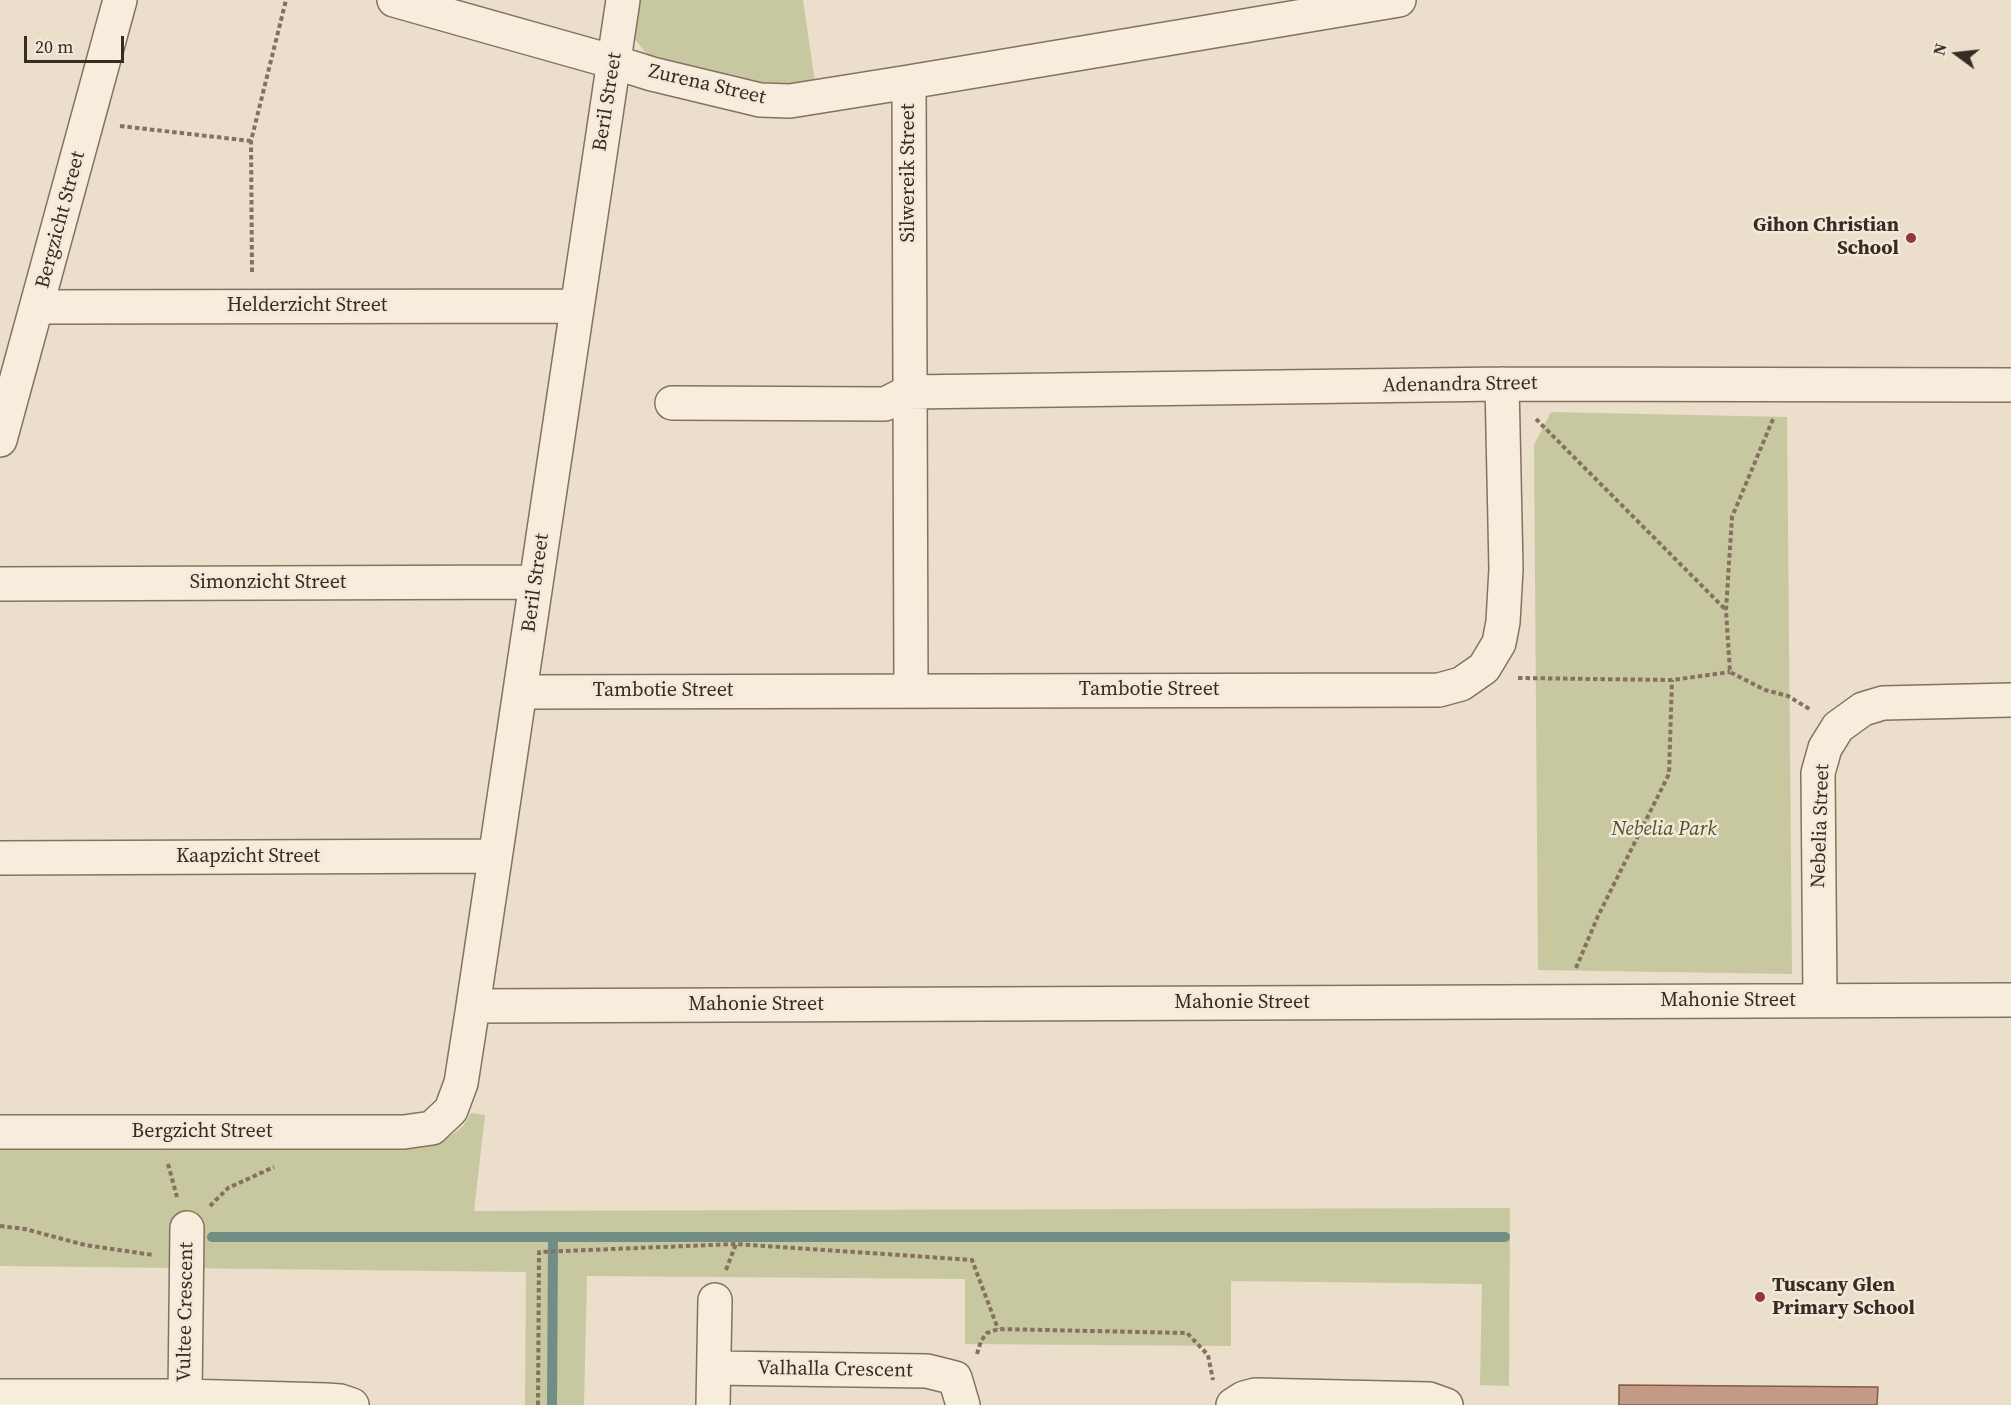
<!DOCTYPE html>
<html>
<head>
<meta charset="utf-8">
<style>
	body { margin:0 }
	#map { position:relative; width:2011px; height:1405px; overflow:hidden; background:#ebdecb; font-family:"Source Serif 4",serif }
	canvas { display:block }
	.north { position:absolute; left:1927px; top:24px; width:60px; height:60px; -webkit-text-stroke:4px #f3e9da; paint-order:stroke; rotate:285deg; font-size:16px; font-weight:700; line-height:24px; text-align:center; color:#382b22 }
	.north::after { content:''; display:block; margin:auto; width:21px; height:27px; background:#382b22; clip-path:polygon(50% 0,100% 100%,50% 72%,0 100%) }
	.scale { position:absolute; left:24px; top:36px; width:100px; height:27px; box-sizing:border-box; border:3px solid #382b22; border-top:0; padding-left:8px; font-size:18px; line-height:21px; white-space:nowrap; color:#382b22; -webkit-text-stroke:4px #f3e9da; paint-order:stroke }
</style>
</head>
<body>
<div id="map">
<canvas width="2011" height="1405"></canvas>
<div class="north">N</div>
<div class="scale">20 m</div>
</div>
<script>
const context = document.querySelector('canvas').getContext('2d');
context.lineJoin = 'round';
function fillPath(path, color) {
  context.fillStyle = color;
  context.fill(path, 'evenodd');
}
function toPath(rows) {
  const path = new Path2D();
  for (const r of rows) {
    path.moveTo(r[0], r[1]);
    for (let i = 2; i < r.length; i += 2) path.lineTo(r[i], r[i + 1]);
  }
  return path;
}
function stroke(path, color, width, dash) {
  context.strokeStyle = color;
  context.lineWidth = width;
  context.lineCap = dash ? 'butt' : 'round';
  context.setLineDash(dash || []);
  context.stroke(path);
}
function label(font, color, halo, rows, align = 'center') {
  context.font = font + ' "Source Serif 4",serif';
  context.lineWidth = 5;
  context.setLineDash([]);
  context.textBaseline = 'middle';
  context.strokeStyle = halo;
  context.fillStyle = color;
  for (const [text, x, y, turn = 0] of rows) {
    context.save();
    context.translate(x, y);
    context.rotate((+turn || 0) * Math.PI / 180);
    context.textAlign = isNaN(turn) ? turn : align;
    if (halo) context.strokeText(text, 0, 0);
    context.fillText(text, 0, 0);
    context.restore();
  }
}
fillPath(toPath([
	[636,0,803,0,815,82,762,89,656,60,645,52,631,34],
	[1551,412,1787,417,1792,974,1538,970,1534,445],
	[471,1113,485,1115,474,1211,1510,1208,1509,1386,1480,1385,1482,1284,1231,1281,1231,1346,965,1344,965,1279,587,1276,584,1405,525,1405,526,1272,0,1266,0,1148,440,1142,452,1135,463,1126]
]), '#c7c89f');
stroke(toPath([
	[212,1237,1505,1237],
	[552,1405,553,1237]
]), '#728e84', 10);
const building = toPath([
	[1619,1385,1878,1387,1877,1405,1619,1405,1619,1385]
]);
fillPath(building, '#c59a84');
stroke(building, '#835b49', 1.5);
const minor = toPath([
	[394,0,614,62,652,74,760,100,790,101,909,82],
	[37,307,577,306],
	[672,403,885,404,909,392,1502,384,2011,385],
	[0,440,120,0],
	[0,584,536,582],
	[911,690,909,82,1399,0],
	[520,692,1439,690,1461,684,1484,668,1499,643,1503,622,1506,569,1502,384],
	[0,858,495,856],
	[1820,1000,1818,773,1825,748,1838,727,1863,709,1883,703,2011,700],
	[473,1006,2011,1000],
	[0,1132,404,1132,432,1128,451,1110,461,1083,473,1006,623,0],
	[714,1368,927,1371,955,1378,963,1405],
	[0,1396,185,1396,326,1400,340,1401,352,1405],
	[185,1396,187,1228],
	[713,1405,715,1300],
	[1233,1405,1244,1398,1255,1395,1429,1399,1446,1405]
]);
stroke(minor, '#867160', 36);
stroke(toPath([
	[120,126,251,141],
	[252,272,251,141,286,0],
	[1536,419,1725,609],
	[1773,419,1732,517,1726,610,1730,672,1765,690,1788,696,1811,710],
	[1518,678,1672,680,1730,672],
	[1576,968,1598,916,1669,774,1672,680],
	[168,1164,177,1197],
	[210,1206,228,1188,274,1167],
	[0,1226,25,1229,85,1245,153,1255],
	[726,1270,736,1244,972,1260,998,1329],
	[977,1354,981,1341,987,1333,998,1329,1187,1333,1208,1355,1213,1380],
	[538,1405,539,1252,736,1244]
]), '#867160', 4, [4.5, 3]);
stroke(minor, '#f6eddd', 33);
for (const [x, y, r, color] of [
	[1911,238,6,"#90363f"],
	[1760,1297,6,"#90363f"]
]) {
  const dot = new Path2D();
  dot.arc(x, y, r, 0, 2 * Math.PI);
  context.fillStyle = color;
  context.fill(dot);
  stroke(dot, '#f3e9da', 2);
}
label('20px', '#382b22', '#f3e9da', [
	["Zurena Street",707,85,13],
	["Beril Street",608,102,-81],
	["Silwereik Street",909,173,-90],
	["Bergzicht Street",61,220,-75],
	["Helderzicht Street",307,306],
	["Adenandra Street",1460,385,-1],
	["Simonzicht Street",268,583],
	["Beril Street",536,583,-82],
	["Tambotie Street",1149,690],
	["Tambotie Street",663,691],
	["Nebelia Street",1821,826,-88],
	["Kaapzicht Street",248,857],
	["Mahonie Street",1728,1001],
	["Mahonie Street",1242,1003],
	["Mahonie Street",756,1005],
	["Bergzicht Street",202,1132],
	["Vultee Crescent",186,1312,-89],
	["Valhalla Crescent",835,1370,1]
]);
label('bold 20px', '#382b22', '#f3e9da', [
	["Gihon Christian",1899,226],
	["School",1899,249],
	["Tuscany Glen",1772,1286,"left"],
	["Primary School",1772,1309,"left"]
], 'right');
label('italic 20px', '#4c532b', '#f3e9da', [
	["Nebelia Park",1664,830]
]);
</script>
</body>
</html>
